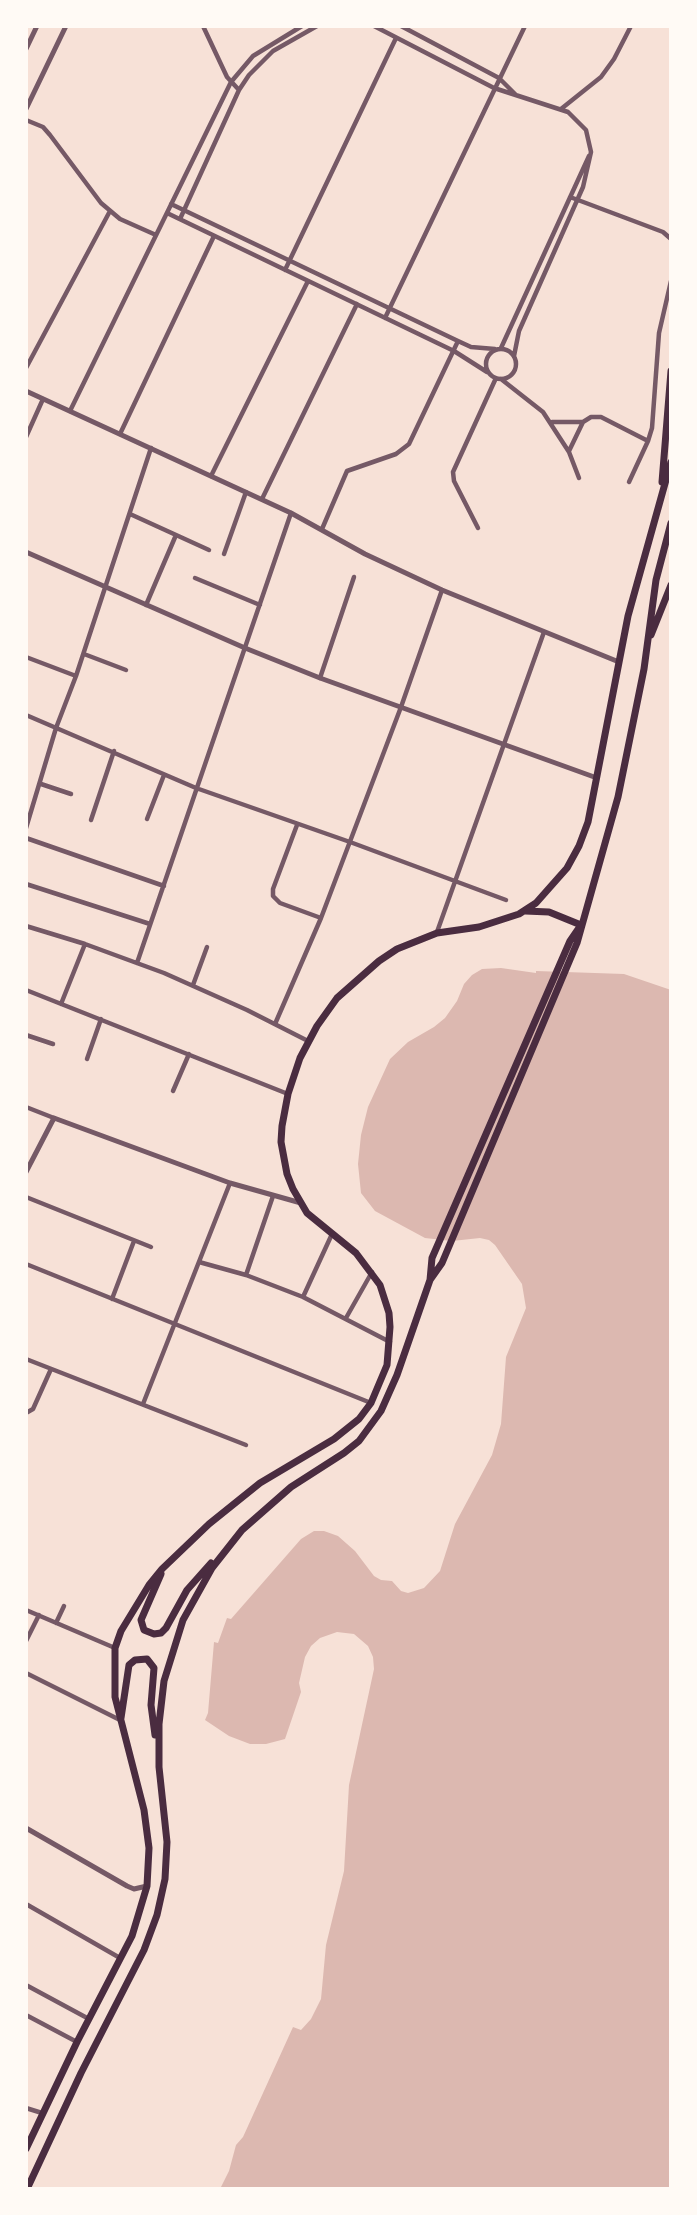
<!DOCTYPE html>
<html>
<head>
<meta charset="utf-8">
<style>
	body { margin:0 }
	#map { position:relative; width:697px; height:2215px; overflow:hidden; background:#f7e1d7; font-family:Raleway,sans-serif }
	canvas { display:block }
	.frame { position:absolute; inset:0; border:28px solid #fffaf5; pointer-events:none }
</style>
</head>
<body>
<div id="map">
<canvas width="697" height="2215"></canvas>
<div class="frame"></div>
</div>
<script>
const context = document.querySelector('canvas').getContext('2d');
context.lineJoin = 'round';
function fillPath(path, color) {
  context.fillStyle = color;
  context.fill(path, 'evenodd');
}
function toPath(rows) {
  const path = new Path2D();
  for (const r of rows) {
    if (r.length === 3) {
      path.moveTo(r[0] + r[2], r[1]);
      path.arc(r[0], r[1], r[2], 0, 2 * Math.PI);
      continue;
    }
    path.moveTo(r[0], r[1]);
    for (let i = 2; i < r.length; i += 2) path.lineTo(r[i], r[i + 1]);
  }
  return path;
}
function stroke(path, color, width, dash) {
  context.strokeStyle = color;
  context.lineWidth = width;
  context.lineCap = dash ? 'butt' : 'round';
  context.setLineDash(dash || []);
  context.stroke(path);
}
fillPath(toPath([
	[501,968,536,973,536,971,624,974,671,990,671,2189,220,2189,229,2171,236,2145,243,2137,293,2027,301,2030,311,2019,321,1999,326,1945,344,1871,349,1785,374,1669,373,1657,368,1646,354,1634,337,1632,320,1638,311,1646,305,1657,299,1683,301,1692,285,1739,266,1744,250,1744,229,1736,205,1720,208,1713,214,1642,218,1643,227,1618,231,1619,301,1539,314,1531,324,1531,338,1536,355,1551,374,1576,381,1580,392,1581,401,1591,408,1593,424,1588,440,1571,455,1524,492,1455,501,1424,506,1357,526,1308,522,1284,495,1245,489,1240,480,1238,452,1241,425,1238,375,1211,361,1193,358,1164,361,1135,368,1107,390,1059,408,1042,434,1027,445,1018,457,1001,464,984,472,975,482,969]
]), '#dcb8b0');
stroke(toPath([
	[203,26,227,77,239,90],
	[374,26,494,88,568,112,586,130,591,152,583,187,519,331,514,356],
	[401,26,499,78,516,95],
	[561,109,601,77,614,59,631,26],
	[26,120,43,127,50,135,101,203,120,219,156,235],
	[570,197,663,232,671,239],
	[171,204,458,341,471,347,495,349],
	[167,213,454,351,487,372],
	[180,219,239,90,249,75,273,51,317,26],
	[285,270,396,38],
	[385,318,525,26],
	[501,348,589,156],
	[501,364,15],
	[26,368,110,211],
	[501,379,543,412,569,452,579,478],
	[70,411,231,82,253,56,302,26],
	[552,422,583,422,591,417,601,417,648,441],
	[120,434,214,236],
	[26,437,43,399],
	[569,451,583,422],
	[211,476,308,281],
	[629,482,648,441,652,428,659,333,671,281],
	[262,499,357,304],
	[130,514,209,550],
	[478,528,454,481,453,472,496,378],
	[322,529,347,471,396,454,409,444,458,341],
	[224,554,246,492],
	[195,578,260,605],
	[146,605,176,535],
	[84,654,126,670],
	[26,657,76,676],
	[320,678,354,577],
	[26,715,196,788,350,842,506,900],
	[41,784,71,794],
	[147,819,164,775],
	[91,820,114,751],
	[297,825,273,889,273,896,280,903,321,918],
	[26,828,56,728,76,676,151,448],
	[26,838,164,886],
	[26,884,150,924],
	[26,926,85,944,164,973,247,1010,308,1041],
	[437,932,544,632],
	[137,963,291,513],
	[193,985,207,947],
	[26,990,288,1094],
	[61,1004,85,944],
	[275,1024,321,918,401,707,442,590],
	[26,1035,53,1044],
	[87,1059,101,1019],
	[173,1091,189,1054],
	[26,1107,54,1118],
	[26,1197,151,1247],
	[199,1262,246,1275,303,1297,390,1342],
	[26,1264,371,1403],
	[246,1275,273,1196],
	[303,1297,332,1234],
	[112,1299,134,1241],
	[346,1318,372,1272],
	[26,1359,246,1445],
	[143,1404,230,1183],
	[26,1413,33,1409,51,1369],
	[26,1610,115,1648],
	[56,1623,64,1606],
	[26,1641,39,1615],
	[26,1673,120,1720],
	[26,1904,120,1958],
	[26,1985,89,2019],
	[26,2015,77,2042],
	[26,2108,42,2113]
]), '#755966', 4.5);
stroke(toPath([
	[26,49,37,26],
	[26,109,66,26],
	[26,391,291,513,365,554,442,590,619,662],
	[26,552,245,648,320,678,597,778],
	[26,1172,54,1118,230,1183,301,1203],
	[26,1828,127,1886,134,1889,147,1886]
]), '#755966', 5);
stroke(toPath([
	[662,482,671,371],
	[651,635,671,585],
	[525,911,549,912,581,925],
	[430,1280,442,1263,577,943,618,797,644,669,656,580,671,523],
	[161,1574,141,1620,144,1630,154,1634,161,1633,166,1628,187,1590,211,1563],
	[121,1718,129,1665,135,1660,147,1659,154,1668,151,1705,155,1735],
	[26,2149,77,2042,132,1936,147,1886,149,1848,144,1810,115,1697,115,1648,121,1631,149,1585,162,1569,209,1524,260,1483,334,1439,359,1419,371,1403,387,1365,390,1327,389,1313,380,1285,356,1253,307,1213,293,1189,287,1174,281,1142,282,1126,288,1094,300,1058,317,1026,337,998,379,961,397,949,437,933,479,927,519,914,536,903,567,868,579,846,588,822,628,616,671,462],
	[27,2189,81,2073,144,1950,157,1915,165,1879,167,1842,159,1767,159,1724,164,1681,183,1620,212,1568,242,1530,291,1487,344,1453,359,1441,381,1411,397,1375,430,1280,432,1258,570,941,581,925]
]), '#4a2c40', 7);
</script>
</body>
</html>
